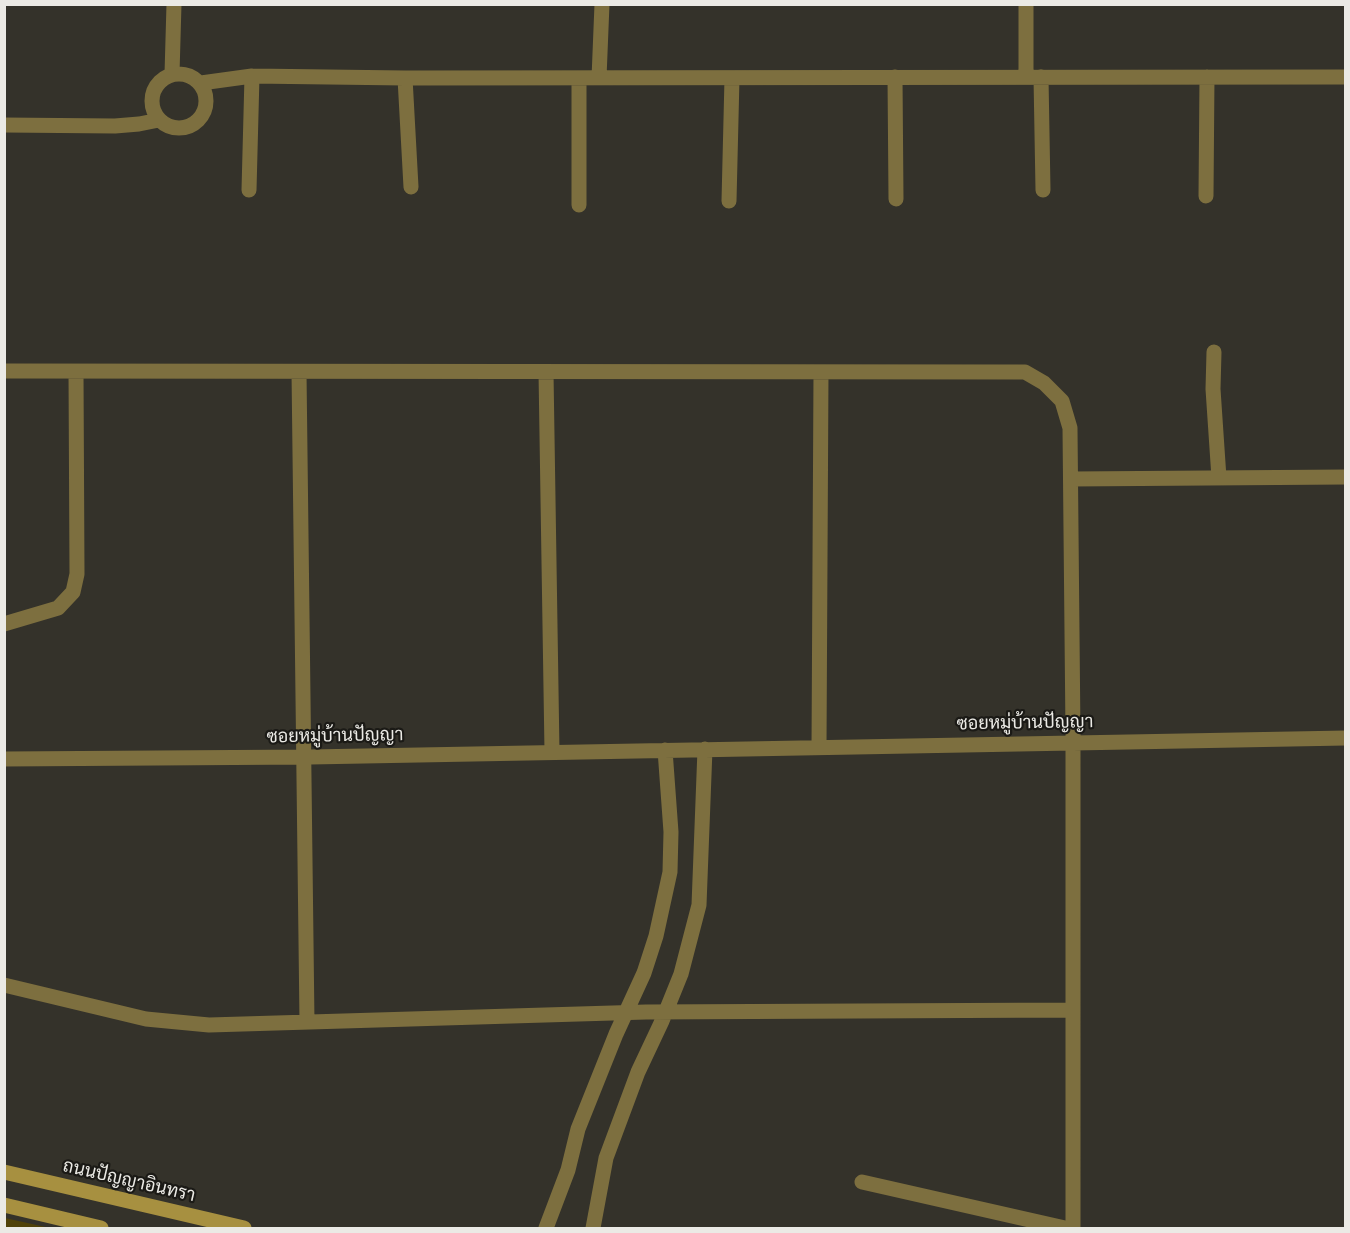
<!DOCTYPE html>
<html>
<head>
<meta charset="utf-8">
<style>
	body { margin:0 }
	#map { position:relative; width:1350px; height:1233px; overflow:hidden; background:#34322a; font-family:"IBM Plex Sans",sans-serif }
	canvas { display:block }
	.frame { position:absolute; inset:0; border:6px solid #ebeae5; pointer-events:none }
</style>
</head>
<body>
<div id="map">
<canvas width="1350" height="1233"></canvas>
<div class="frame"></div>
</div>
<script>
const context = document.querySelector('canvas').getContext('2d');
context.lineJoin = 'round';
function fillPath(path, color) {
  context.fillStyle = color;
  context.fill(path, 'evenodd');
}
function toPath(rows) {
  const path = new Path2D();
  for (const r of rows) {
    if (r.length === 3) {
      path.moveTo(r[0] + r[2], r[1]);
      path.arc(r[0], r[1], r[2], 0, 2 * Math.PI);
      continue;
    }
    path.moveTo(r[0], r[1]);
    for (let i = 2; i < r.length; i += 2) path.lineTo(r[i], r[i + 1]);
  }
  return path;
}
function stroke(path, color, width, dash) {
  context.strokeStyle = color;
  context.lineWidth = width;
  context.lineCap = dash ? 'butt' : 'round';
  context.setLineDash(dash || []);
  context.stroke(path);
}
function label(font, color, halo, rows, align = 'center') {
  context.font = font + ' "IBM Plex Sans",Sarabun,sans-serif';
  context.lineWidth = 4.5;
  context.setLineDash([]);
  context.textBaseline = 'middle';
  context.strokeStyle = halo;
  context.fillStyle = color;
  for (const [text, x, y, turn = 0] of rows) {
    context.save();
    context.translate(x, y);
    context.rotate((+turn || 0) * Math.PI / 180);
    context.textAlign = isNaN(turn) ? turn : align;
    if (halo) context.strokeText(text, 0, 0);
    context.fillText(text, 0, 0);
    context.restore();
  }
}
fillPath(toPath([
	[4,1218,5,1218,50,1228,5,1228]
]), '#504209');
stroke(toPath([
	[179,101,27],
	[172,74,174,4],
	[895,77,896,199],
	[1026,77,1026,4],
	[1041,77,1043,190],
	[405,78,411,187],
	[579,78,579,205],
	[599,78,602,4],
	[201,83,252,76,405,78,1346,77],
	[4,125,115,126,139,124,159,120],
	[249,190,252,76],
	[1206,196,1207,77],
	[729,201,732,78],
	[1214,352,1213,389,1219,478],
	[4,371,1025,372,1044,383,1062,401,1070,428,1073,735,1073,1228],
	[299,372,307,1022],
	[546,372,552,752],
	[1071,479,1346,477],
	[4,624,58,608,73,592,77,574,76,372],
	[819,747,821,372],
	[4,759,310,757,1346,738],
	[4,985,146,1019,209,1025,646,1012,1072,1010],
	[862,1182,1065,1228],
	[546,1228,568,1170,578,1129,616,1034,644,973,656,936,670,872,671,832,665,750],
	[593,1228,606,1158,638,1072,662,1021,681,974,699,905,705,749]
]), '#7d6f3f', 15);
stroke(toPath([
	[4,1172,244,1228],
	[4,1205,101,1228]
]), '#a79040', 15);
label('18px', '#ebeae5', '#1b1a16', [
	["ซอยหมู่บ้านปัญญา",1025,723,-1],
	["ซอยหมู่บ้านปัญญา",335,736,-1],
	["ถนนปัญญาอินทรา",129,1181,13]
]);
</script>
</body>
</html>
